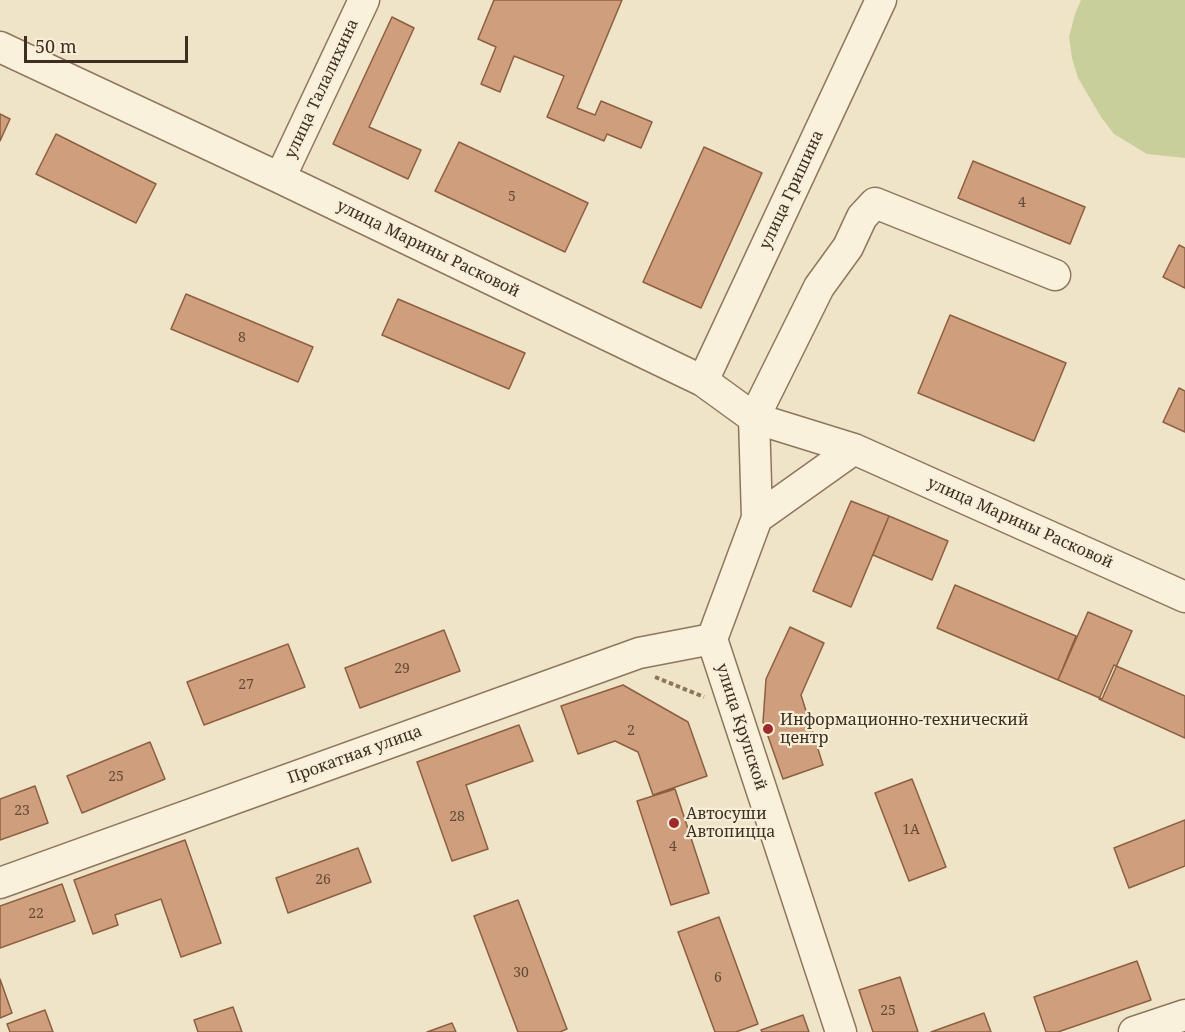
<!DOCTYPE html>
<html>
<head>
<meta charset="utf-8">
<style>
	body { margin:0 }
	#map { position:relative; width:1185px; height:1032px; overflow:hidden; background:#f0e4c8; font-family:"Noto Serif",serif }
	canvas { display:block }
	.scale { position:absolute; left:24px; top:36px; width:164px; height:27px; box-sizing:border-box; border:3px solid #3d2e20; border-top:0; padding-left:8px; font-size:18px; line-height:21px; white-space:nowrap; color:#3d2e20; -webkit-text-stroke:4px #f7eed8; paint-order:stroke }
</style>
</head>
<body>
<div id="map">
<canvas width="1185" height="1032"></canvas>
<div class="scale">50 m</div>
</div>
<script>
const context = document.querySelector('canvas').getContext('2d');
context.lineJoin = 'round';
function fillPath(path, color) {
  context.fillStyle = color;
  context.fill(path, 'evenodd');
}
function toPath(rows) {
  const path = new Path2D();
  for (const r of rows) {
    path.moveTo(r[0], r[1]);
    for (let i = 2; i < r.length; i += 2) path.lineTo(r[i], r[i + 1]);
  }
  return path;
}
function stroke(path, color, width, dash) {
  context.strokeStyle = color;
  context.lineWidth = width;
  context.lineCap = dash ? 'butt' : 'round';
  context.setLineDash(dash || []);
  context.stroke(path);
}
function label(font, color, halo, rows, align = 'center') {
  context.font = font + ' "Noto Serif",serif';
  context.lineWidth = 4.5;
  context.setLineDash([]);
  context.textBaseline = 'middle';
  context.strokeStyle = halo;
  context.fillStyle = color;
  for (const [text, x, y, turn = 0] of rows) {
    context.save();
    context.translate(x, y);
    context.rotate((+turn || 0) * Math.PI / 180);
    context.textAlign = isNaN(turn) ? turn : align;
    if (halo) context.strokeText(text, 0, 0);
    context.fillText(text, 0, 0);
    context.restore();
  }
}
fillPath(toPath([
	[1081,0,1185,0,1185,158,1147,154,1114,134,1101,117,1078,78,1072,58,1069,37,1075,14]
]), '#c9cf9b');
const building = toPath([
	[494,0,622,0,577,108,595,115,601,101,652,122,641,148,607,134,604,141,547,117,564,76,514,56,500,92,481,84,496,47,478,39,494,0],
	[392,17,414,28,369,127,421,150,408,179,333,144,392,17],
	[0,114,10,119,0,141,0,114],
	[56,134,156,184,136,223,36,174,56,134],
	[459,142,588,203,565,252,435,191,459,142],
	[704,147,762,173,701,308,643,282,704,147],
	[973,161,1085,207,1070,244,958,198,973,161],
	[1179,245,1185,248,1185,288,1163,277,1179,245],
	[186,294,313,347,298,382,171,329,186,294],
	[398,299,525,353,509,389,382,335,398,299],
	[950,315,1066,363,1034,441,918,393,950,315],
	[1179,388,1185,391,1185,432,1163,422,1179,388],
	[851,501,889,516,851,607,813,591,851,501],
	[889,516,948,541,932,580,873,555,889,516],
	[955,585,1076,636,1058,680,937,628,955,585],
	[1088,612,1132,631,1102,699,1058,680,1088,612],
	[790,627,824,643,801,695,823,765,783,779,763,722,766,679,790,627],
	[444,630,460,671,360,708,345,668,444,630],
	[288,644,305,687,204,725,187,682,288,644],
	[1114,665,1185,696,1185,738,1099,699,1114,665],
	[623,685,688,722,707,776,653,795,638,752,615,741,578,754,561,706,623,685],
	[519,725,533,761,466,785,488,849,452,861,417,762,519,725],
	[150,742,165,779,82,813,67,776,150,742],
	[912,779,946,867,909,881,875,793,912,779],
	[35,786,48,823,0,840,0,799,35,786],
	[675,789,709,893,671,905,637,801,675,789],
	[1185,820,1185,866,1129,888,1114,848,1185,820],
	[185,840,221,943,181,957,161,899,115,915,118,925,93,934,74,880,185,840],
	[358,848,371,882,288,913,276,878,358,848],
	[62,884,75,921,0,948,0,906,62,884],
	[518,900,567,1029,560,1032,518,1032,474,916,518,900],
	[719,917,758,1024,736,1032,715,1032,678,932,719,917],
	[1137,961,1151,1000,1058,1032,1046,1032,1034,997,1137,961],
	[900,977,918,1032,873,1032,859,990,900,977],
	[0,979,12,1013,0,1018,0,979],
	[233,1007,242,1032,198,1032,194,1020,233,1007],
	[45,1010,53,1032,10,1032,7,1024,45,1010],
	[984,1013,991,1032,931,1032,984,1013],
	[803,1015,809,1032,762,1032,761,1030,803,1015],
	[452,1023,456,1032,427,1032,452,1023]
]);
fillPath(building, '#cf9f7d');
stroke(building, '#8d5f41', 1.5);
const minor = toPath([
	[0,47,280,178,703,381,754,418,854,449,1185,597],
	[280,178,364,0],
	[703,381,881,0],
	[757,518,854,449],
	[0,883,639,653,712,639],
	[841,1032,712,639,757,518,754,418,819,287,848,247,862,217,875,203,1055,275],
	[1134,1032,1185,1015]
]);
stroke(minor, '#8d765c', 33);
stroke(toPath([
	[655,677,704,697]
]), '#8d765c', 4, [4.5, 3]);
stroke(minor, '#faf1dc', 30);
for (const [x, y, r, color] of [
	[768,729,6,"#9e2a2b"],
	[674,823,6,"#9e2a2b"]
]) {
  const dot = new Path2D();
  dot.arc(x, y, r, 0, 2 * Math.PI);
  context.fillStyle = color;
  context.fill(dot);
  stroke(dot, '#f7eed8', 2);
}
label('14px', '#624a37', null, [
	["5",512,197],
	["4",1022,203],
	["8",242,338],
	["29",402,669],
	["27",246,685],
	["2",631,731],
	["25",116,777],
	["23",22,811],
	["28",457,817],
	["1А",911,830],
	["4",673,847],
	["26",323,880],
	["22",36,914],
	["30",521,973],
	["6",718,978],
	["25",888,1011]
]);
label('16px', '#3d2e20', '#f7eed8', [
	["улица Талалихина",322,89,-65],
	["улица Гришина",792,190,-65],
	["улица Марины Расковой",428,249,26],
	["улица Марины Расковой",1020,523,24],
	["улица Крупской",741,727,72],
	["Прокатная улица",355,755,-20]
]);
label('16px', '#3d2e20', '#f7eed8', [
	["Информационно-технический",780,720],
	["центр",780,738],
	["Автосуши",686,814],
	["Автопицца",686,832]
], 'left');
</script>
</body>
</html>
